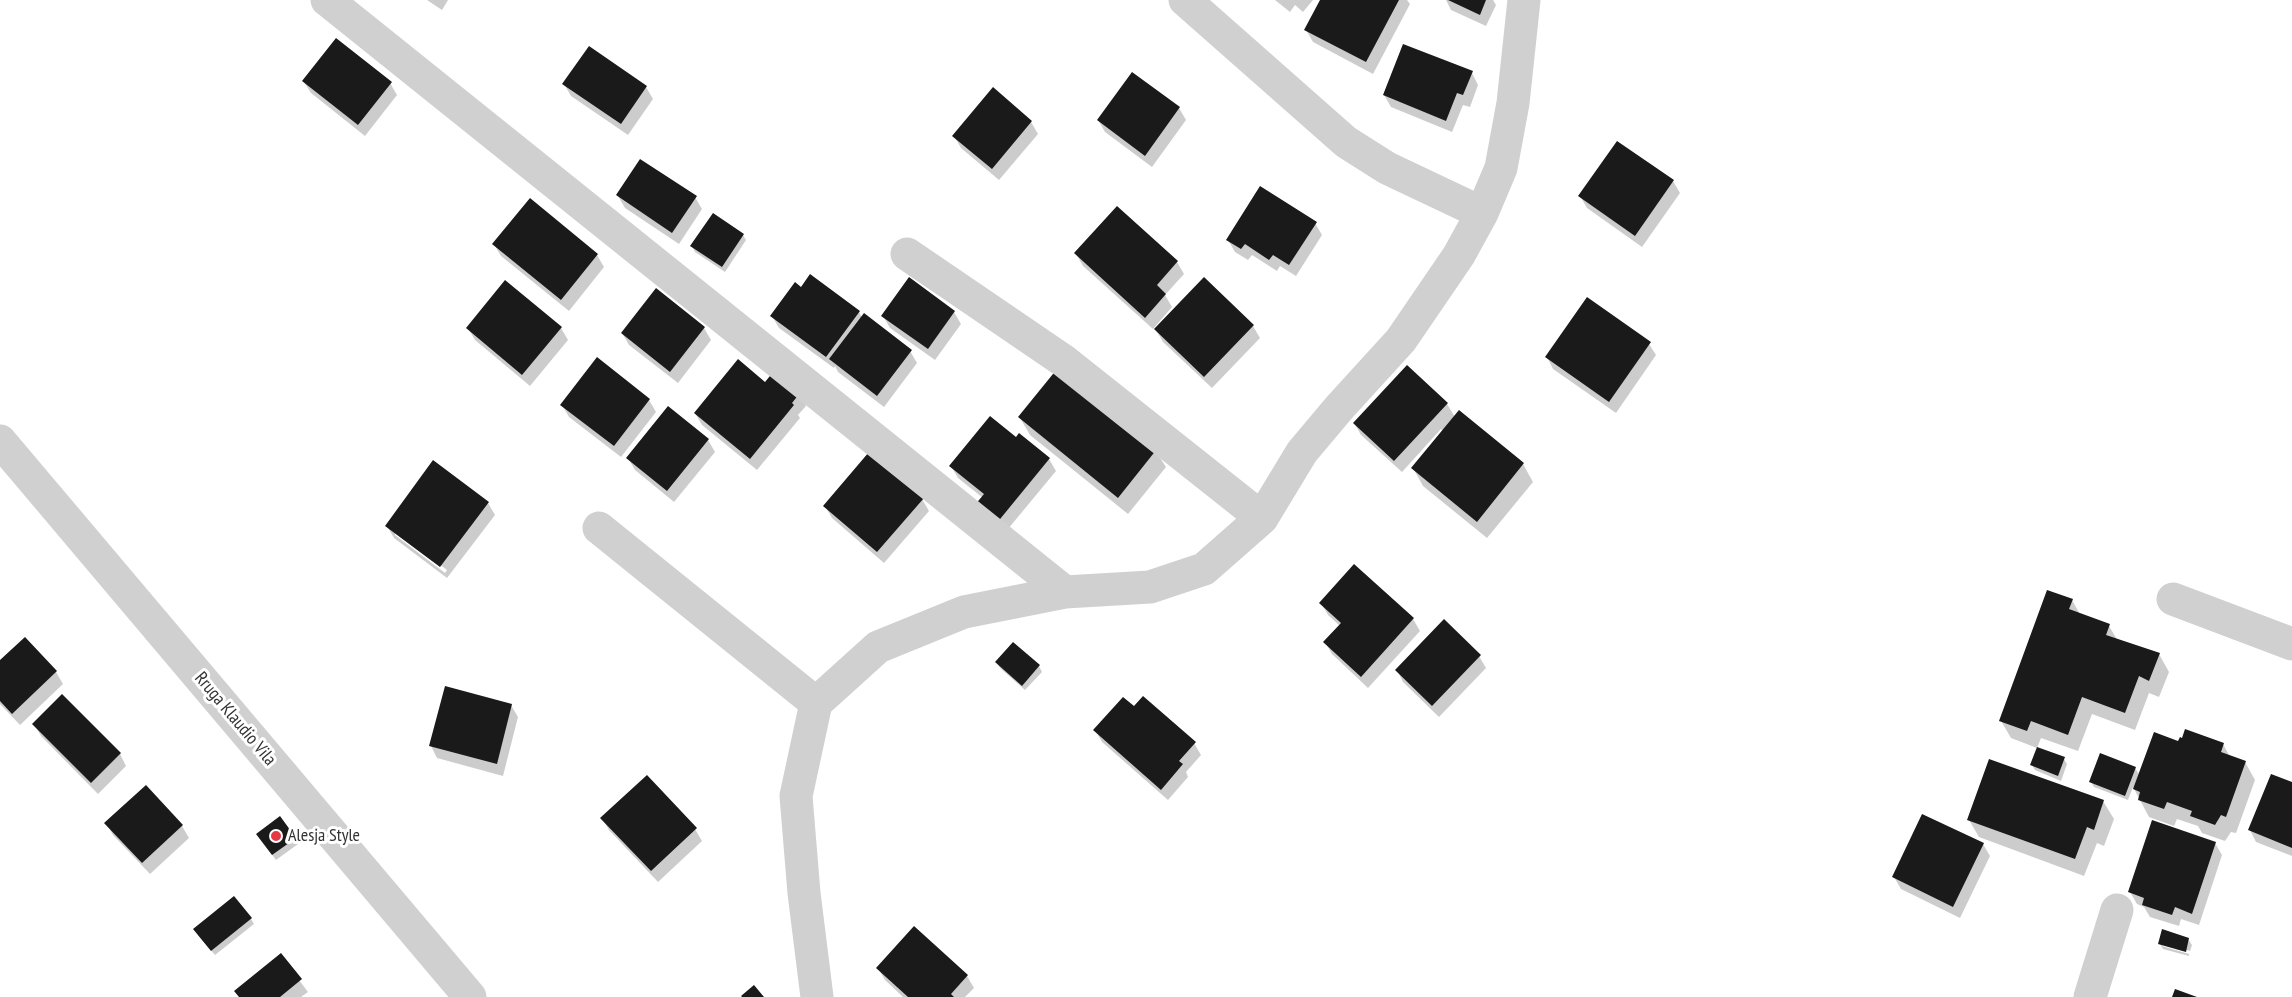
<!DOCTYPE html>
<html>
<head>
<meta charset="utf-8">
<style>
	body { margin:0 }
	canvas { display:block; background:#fff }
</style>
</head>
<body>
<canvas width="2292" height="997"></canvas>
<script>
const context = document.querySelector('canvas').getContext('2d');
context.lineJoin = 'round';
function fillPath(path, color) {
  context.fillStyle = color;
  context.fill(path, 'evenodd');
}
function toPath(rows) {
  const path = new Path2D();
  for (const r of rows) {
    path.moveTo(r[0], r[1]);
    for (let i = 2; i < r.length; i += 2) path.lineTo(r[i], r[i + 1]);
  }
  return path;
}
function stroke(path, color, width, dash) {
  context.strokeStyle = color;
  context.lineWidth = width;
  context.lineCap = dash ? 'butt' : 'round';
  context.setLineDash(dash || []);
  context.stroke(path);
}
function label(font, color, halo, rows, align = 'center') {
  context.font = font + ' "PT Sans Narrow",sans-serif';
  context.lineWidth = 6;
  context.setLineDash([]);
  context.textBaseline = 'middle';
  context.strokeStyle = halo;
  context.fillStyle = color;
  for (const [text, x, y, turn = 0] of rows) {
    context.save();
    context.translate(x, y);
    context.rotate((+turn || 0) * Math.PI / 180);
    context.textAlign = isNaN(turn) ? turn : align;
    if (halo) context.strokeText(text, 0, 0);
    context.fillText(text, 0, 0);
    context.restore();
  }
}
fillPath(toPath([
	[427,0,448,0,442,10],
	[1275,0,1313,0,1303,12,1295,5,1290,12],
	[1322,0,1407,0,1410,4,1373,74,1313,42,1306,30],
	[1446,0,1493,0,1496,5,1486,26,1451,10],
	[589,48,646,87,653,99,628,135,571,96,564,84],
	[1472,73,1478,85,1470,107,1463,105,1452,132,1391,107,1384,95],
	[304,82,390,83,397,95,365,136,311,93],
	[1179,108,1186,120,1152,167,1105,132,1098,120],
	[1031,122,1038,134,999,180,961,148,954,136],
	[1673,181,1680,193,1642,247,1587,208,1580,196],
	[618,196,695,197,702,209,679,244,625,208],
	[530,200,597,255,604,267,569,311,501,256,494,244],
	[1117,208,1177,262,1184,274,1165,295,1172,307,1153,329,1083,266,1076,254],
	[1315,223,1322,235,1296,276,1280,266,1277,271,1252,255,1248,260,1235,252,1228,240],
	[743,235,746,240,725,272,695,252,692,246],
	[910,279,954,312,961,324,935,360,890,328,883,316],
	[506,283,561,328,568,340,530,386,475,340,468,328],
	[801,289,859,312,862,318,910,351,917,363,884,407,838,372,835,366,834,368,779,328,772,316],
	[656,290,704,328,711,340,678,383,629,345,622,333],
	[1253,326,1260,338,1212,388,1163,342,1156,330],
	[1649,344,1656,355,1616,413,1553,369,1547,357],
	[765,384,799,394,806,406,798,415,800,418,757,470,702,425,695,413],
	[649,400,656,412,621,457,569,417,562,405],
	[1447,404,1455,417,1523,464,1533,482,1487,538,1423,486,1413,468,1443,431,1441,429,1402,472,1361,435,1354,423],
	[1020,418,1155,450,1166,467,1128,514,1030,435],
	[1019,435,1049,459,1056,471,1003,535,983,498,958,478,951,466,1016,439],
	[708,440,715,452,674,502,635,470,628,458],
	[922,499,929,511,884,563,832,518,825,506],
	[488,503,495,515,447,578,394,538,387,526],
	[395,531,447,570,445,573,395,535],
	[1354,567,1413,619,1420,631,1368,688,1332,654,1325,642,1340,626,1328,615,1321,603],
	[2072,600,2081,616,2109,626,2118,641,2159,654,2169,672,2159,697,2149,693,2135,730,2092,714,2078,751,2041,738,2037,748,2011,738,2001,721],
	[25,639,56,672,63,684,20,725,0,704,0,662],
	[1479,656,1486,668,1439,717,1403,682,1397,670],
	[997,663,1039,666,1042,672,1025,690,1000,668],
	[511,705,518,717,503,776,437,758,431,746],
	[1134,708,1194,743,1201,755,1186,772,1188,777,1168,800,1102,742,1095,730],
	[34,724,120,754,126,766,98,794,41,736],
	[2179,743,2223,744,2230,757,2245,762,2255,780,2236,833,2231,832,2225,841,2202,833,2198,826,2177,819,2174,826,2149,817,2133,787,2128,800,2094,787,2091,782,2135,768,2140,776],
	[2064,759,2067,764,2061,781,2035,770,2032,765],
	[2292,785,2292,856,2256,842,2250,830],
	[146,787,182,826,189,838,150,874,113,835,106,823],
	[2103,801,2114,819,2104,846,2097,843,2084,876,1979,837,1969,820],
	[602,818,695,829,702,841,658,882,609,830],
	[295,839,298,844,276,860,261,840],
	[2215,843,2222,855,2199,925,2181,919,2179,926,2150,917,2144,907,2137,904,2130,892],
	[1983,844,1990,856,1960,918,1901,889,1894,877],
	[251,919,254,924,215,955,198,935],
	[2188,939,2192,945,2190,951,2162,943,2162,946,2189,954,2189,956,2163,949,2160,944],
	[281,956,308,992,301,997,240,997],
	[878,968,967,976,974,988,965,997,903,997,885,980]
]), '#0003');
fillPath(toPath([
	[1320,0,1399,0,1366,62,1304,30],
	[1448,0,1486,0,1480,15],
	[336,38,392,82,358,125,302,81],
	[1403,44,1473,71,1463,95,1457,93,1446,121,1383,95],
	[589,46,647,86,621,124,562,84],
	[1132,72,1180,107,1145,156,1097,120],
	[993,87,1032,121,992,169,952,136],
	[1617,141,1674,180,1635,236,1578,196],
	[640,159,697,196,672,233,616,195],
	[1260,186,1317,222,1289,265,1273,255,1269,260,1245,244,1241,249,1226,240],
	[530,198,598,254,561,300,492,244],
	[1117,206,1178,261,1157,285,1166,294,1145,318,1074,253],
	[713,213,744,234,722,267,690,246],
	[810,274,860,311,826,357,770,316,795,282,801,287],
	[909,277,955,311,928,349,881,316],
	[1204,277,1254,325,1204,377,1154,329],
	[505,280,562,327,522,375,466,328],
	[656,288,705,327,670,372,621,333],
	[1587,297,1651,342,1609,402,1545,357],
	[864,313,912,350,877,396,829,359],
	[597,357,650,399,614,446,560,405],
	[738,359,765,382,774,371,800,393,792,403,794,405,750,459,694,413],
	[1407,365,1448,403,1394,461,1353,423],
	[1057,369,1157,449,1118,498,1018,417],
	[668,406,709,439,667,491,626,458],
	[1459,410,1524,463,1477,522,1411,468],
	[990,416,1016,437,1019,433,1050,458,996,524,974,506,984,494,949,466],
	[869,452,924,498,877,552,823,506],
	[433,460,489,502,440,567,385,526],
	[1354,564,1414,618,1361,677,1323,642,1341,623,1319,603],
	[2047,590,2073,599,2069,609,2110,624,2106,635,2160,653,2149,681,2139,676,2125,713,2082,697,2068,735,2031,721,2027,731,1999,721],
	[1444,619,1481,655,1432,706,1395,670],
	[25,637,57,671,12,714,0,701,0,660],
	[1013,642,1040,665,1022,686,995,662],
	[445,686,512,704,497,764,429,746],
	[62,694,121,753,91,783,32,724],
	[1143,696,1196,742,1179,761,1183,764,1161,790,1093,730,1123,697,1134,706],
	[2185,729,2224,743,2221,752,2246,761,2226,817,2221,815,2215,825,2190,816,2192,811,2167,802,2164,809,2138,800,2140,792,2133,789,2154,732,2178,741,2180,737,2182,738],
	[2037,747,2065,757,2058,776,2030,765],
	[2100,753,2136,767,2125,796,2089,782],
	[1989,759,2104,800,2094,830,2087,827,2075,859,1967,820],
	[2271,774,2292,782,2292,848,2248,830],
	[647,775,697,828,651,871,600,818],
	[146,785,183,825,142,863,104,823],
	[1922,814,1984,843,1953,907,1892,877],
	[280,816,296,838,272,855,256,834],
	[2152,820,2216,842,2192,914,2175,907,2172,915,2142,905,2144,898,2128,892],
	[234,896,252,918,211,951,193,929],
	[914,926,968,975,951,994,954,997,908,997,876,968],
	[2162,929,2189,938,2186,952,2158,944],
	[281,953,302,979,280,997,239,997,234,991],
	[754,985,764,997,742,997,741,996],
	[2175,989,2197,997,2172,997]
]), '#1a1a1a');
stroke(toPath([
	[327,0,1065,592],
	[1185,0,1346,142,1387,168,1482,213],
	[907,254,1064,361,1262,518],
	[0,441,470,997],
	[599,528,816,703],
	[2173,599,2292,644],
	[817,997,804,893,796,796,816,703,878,647,964,612,1065,592,1150,587,1204,569,1262,518,1302,452,1339,408,1401,340,1459,255,1482,213,1501,168,1513,103,1524,0],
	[2090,997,2117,910]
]), '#d0d0d0', 33);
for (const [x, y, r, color] of [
	[276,836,6,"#e63946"]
]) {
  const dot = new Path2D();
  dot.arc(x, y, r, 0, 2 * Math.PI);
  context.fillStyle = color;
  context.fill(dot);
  stroke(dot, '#fff', 2);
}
label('18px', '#333', '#fff', [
	["Rruga Klaudio Vila",235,719,50]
]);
label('18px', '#333', '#fff', [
	["Alesja Style",288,836]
], 'left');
</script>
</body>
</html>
